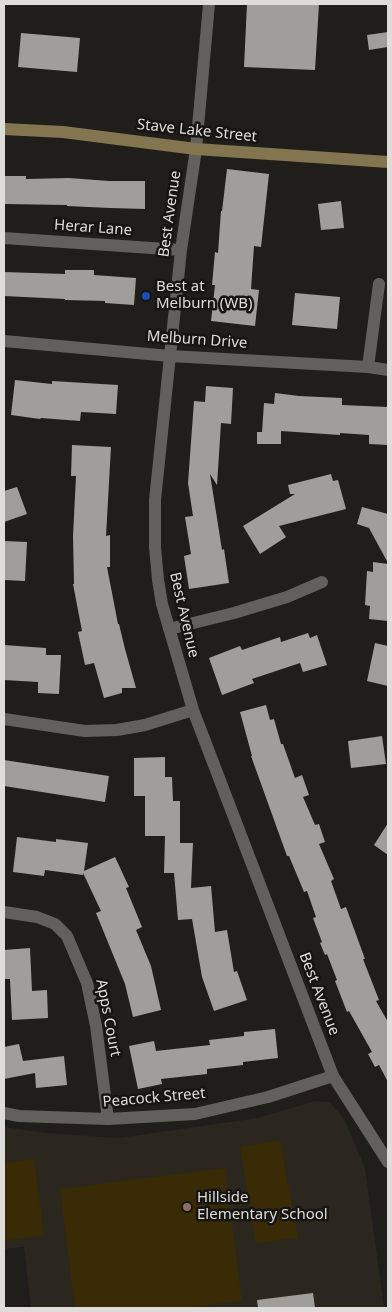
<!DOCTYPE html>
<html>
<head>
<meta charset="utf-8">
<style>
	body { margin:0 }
	#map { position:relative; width:392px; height:1312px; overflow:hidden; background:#201e1b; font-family:"Noto Sans",sans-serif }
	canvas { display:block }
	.frame { position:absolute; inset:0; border:5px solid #deddda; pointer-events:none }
</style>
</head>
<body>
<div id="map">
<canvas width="392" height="1312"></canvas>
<div class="frame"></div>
</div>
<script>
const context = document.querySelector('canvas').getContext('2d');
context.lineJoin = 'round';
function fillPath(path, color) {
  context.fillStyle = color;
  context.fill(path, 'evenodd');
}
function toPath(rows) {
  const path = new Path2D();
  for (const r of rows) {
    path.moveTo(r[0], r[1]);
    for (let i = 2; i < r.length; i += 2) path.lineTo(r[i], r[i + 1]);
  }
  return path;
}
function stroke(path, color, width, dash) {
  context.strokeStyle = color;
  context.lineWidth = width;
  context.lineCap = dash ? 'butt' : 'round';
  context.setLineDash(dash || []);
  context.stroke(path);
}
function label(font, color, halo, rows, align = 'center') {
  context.font = font + ' "Noto Sans",sans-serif';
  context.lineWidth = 5;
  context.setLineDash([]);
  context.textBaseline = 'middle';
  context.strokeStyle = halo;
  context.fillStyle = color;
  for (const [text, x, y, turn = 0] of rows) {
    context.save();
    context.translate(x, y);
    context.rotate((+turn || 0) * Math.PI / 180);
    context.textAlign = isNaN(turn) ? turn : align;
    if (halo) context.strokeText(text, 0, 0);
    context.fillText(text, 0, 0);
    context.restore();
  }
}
fillPath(toPath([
	[315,1101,330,1102,345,1121,365,1168,384,1308,31,1308,24,1247,4,1249,4,1127,45,1133,119,1138,258,1118]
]), '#2b271e');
fillPath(toPath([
	[280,1140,298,1238,256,1243,240,1147],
	[34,1159,44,1235,4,1241,4,1163],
	[225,1168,242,1301,184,1308,75,1308,60,1189]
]), '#382b05');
fillPath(toPath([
	[247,4,319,4,315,70,244,67],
	[388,32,388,47,369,50,367,35],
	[21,33,80,38,77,72,18,67],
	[227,169,269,174,261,247,254,246,251,289,259,290,255,326,211,321,215,285,212,285,215,252,218,253,221,211,222,211],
	[4,176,26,176,26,179,69,178,109,181,145,181,145,209,110,208,67,206,67,205,4,204],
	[341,201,344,228,321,230,318,204],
	[65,270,94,270,94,275,136,278,134,305,105,303,105,301,65,300,65,299,4,296,4,272,65,274],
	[295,293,340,297,337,329,292,325],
	[15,380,52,384,52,381,118,385,116,414,81,412,80,421,41,418,40,419,11,415],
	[206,386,233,388,231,424,221,423,217,485,210,474,222,550,224,549,229,583,189,589,184,556,191,554,185,517,193,516,188,483,194,401,205,402],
	[275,393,299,396,342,398,342,405,388,407,388,445,369,444,369,435,340,433,340,435,281,431,281,444,257,444,257,432,262,432,264,403,274,404],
	[72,445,111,447,106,536,110,535,110,567,107,567,118,624,119,624,125,649,136,688,122,688,122,693,104,698,94,663,85,665,78,632,82,631,73,584,74,584,73,536,76,476,71,476],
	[331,474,333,481,338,480,346,509,279,526,286,537,260,554,243,526,295,494,290,494,288,485],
	[17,487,27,514,4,522,4,491],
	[362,507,388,514,388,563,369,528,357,524],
	[4,541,27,542,25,581,4,580],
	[373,562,388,564,388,621,369,619,370,606,365,605,367,571,373,572],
	[308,633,310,638,317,635,327,665,303,672,300,663,252,679,254,683,222,695,209,658,240,646,242,650,280,637,281,642],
	[375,643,388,646,388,686,367,681],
	[4,645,46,648,46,655,61,655,59,694,38,693,38,682,4,680],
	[266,705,270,720,274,719,281,744,283,744,295,778,302,775,309,795,303,797,315,825,319,824,325,842,319,844,334,879,331,881,341,909,346,907,365,959,363,959,379,1000,376,1001,388,1022,388,1082,379,1065,375,1067,368,1054,372,1052,349,1011,347,1012,335,981,337,980,327,954,325,955,320,943,322,942,313,918,316,917,307,891,304,892,289,856,287,856,251,756,252,756,240,712],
	[382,736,386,764,351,768,348,741],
	[165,757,165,777,172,777,173,801,180,801,180,843,193,843,191,888,211,886,215,932,227,930,234,972,237,971,247,1000,214,1011,202,977,192,919,178,920,174,873,164,873,165,836,145,836,145,796,134,796,134,758],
	[4,760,109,776,105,802,4,786],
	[388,823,388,855,374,845],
	[17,837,56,842,56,839,88,843,84,871,115,857,129,887,126,888,142,927,136,930,151,966,161,1010,133,1017,125,984,96,913,101,911,83,873,83,875,45,870,44,876,13,872],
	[30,948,32,991,47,990,48,1018,12,1020,10,979,4,979,4,950],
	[275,1029,278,1058,243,1062,243,1065,207,1069,207,1074,161,1079,162,1084,138,1089,129,1046,154,1041,156,1051,210,1045,209,1040,244,1036,244,1032],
	[19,1044,23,1061,64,1056,67,1085,36,1088,35,1073,4,1079,4,1047],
	[313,1293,315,1308,258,1308,257,1300]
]), '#a09e99');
stroke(toPath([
	[209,4,196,149,181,250,155,500,155,547,158,580,162,604,193,710,333,1076,388,1162],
	[4,238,181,250],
	[4,341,170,356,368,367,388,370],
	[368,367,379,284],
	[169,629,234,613,287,597,322,582],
	[4,719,85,731,117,730,145,725,193,710],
	[4,912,37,917,55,924,67,936,87,983,96,1026,108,1119],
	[4,1113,19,1116,108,1119,195,1114,268,1097,333,1076]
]), '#62605c', 12);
stroke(toPath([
	[4,129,63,132,196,149,388,162]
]), '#837550', 12);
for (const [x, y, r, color] of [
	[146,296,5,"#1a4fb4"],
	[187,1207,5,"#8d6e63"]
]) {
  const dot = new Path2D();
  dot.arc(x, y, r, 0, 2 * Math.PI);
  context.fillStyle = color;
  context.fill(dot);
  stroke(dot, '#171512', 2);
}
label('15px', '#deddda', '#171512', [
	["Stave Lake Street",197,131,6],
	["Best Avenue",170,214,-82],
	["Herar Lane",93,228,4],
	["Melburn Drive",197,340,4],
	["Best Avenue",184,615,77],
	["Best Avenue",319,994,69],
	["Apps Court",108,1018,79],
	["Peacock Street",154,1098,-5]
]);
label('15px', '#deddda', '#171512', [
	["Best at",156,287],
	["Melburn (WB)",156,304],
	["Hillside",197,1198],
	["Elementary School",197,1215]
], 'left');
</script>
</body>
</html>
